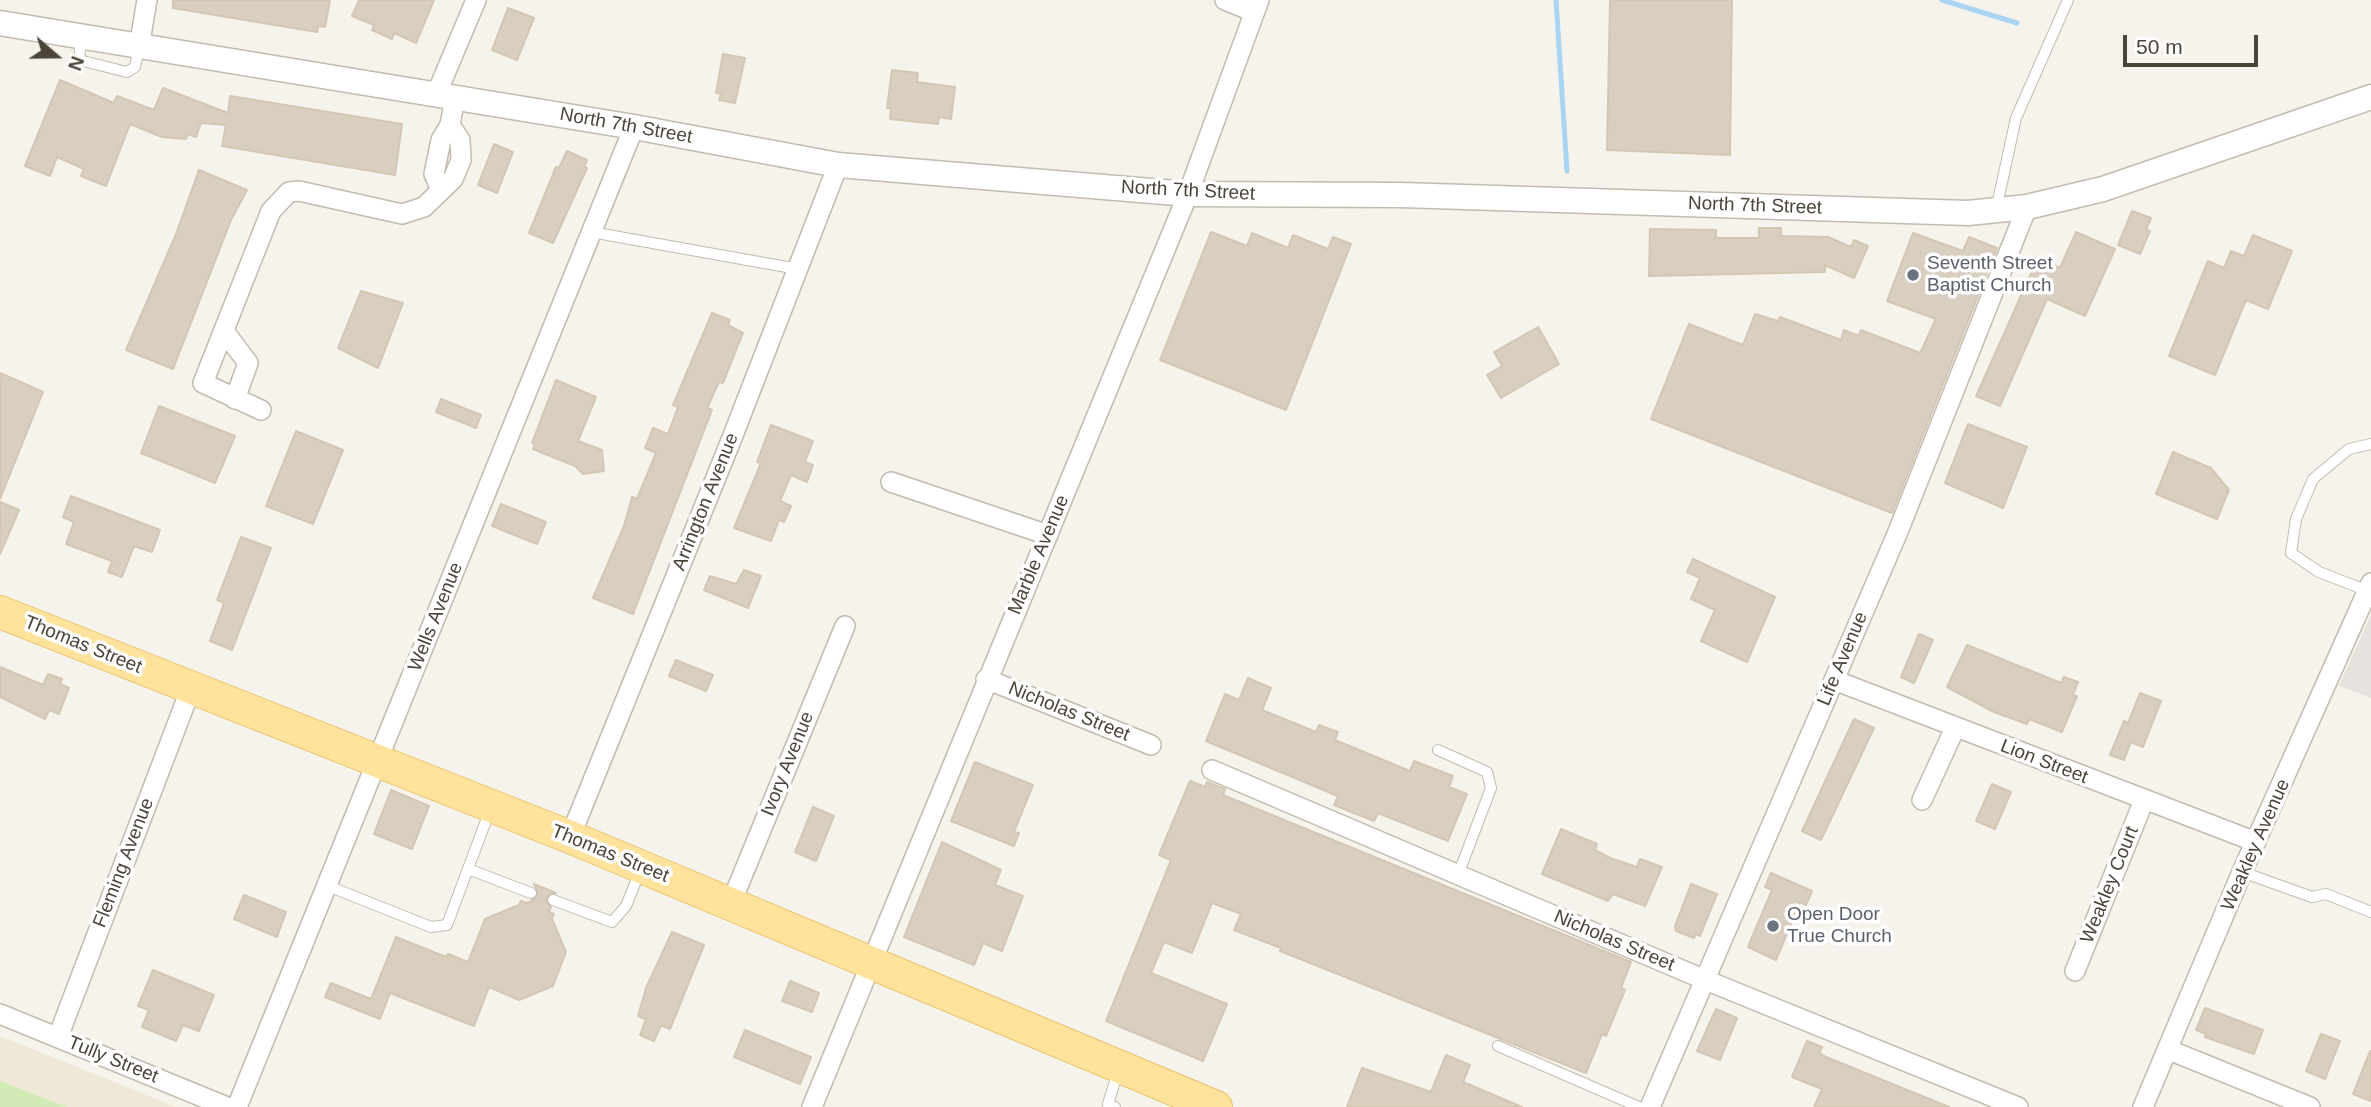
<!DOCTYPE html>
<html>
<head>
<meta charset="utf-8">
<style>
	body { margin:0 }
	#map { position:relative; width:2371px; height:1107px; overflow:hidden; background:#f6f3ec; font-family:Arial,sans-serif }
	canvas { display:block }
	.north { position:absolute; left:21px; top:21px; width:70px; height:70px; -webkit-text-stroke:5px #fff; paint-order:stroke; rotate:110deg; font-size:19px; font-weight:700; line-height:28px; text-align:center; color:#4b4439 }
	.north::after { content:''; display:block; margin:auto; width:24px; height:32px; background:#4b4439; clip-path:polygon(50% 0,100% 100%,50% 72%,0 100%) }
	.scale { position:absolute; left:2123px; top:35px; width:135px; height:32px; box-sizing:border-box; border:4px solid #4b4439; border-top:0; padding-left:9px; font-size:21px; line-height:24px; white-space:nowrap; color:#4b4439; -webkit-text-stroke:5px #fff; paint-order:stroke }
</style>
</head>
<body>
<div id="map">
<canvas width="2371" height="1107"></canvas>
<div class="north">N</div>
<div class="scale">50 m</div>
</div>
<script>
const context = document.querySelector('canvas').getContext('2d');
context.lineJoin = 'round';
function fillPath(path, color) {
  context.fillStyle = color;
  context.fill(path, 'evenodd');
}
function toPath(rows) {
  const path = new Path2D();
  for (const r of rows) {
    path.moveTo(r[0], r[1]);
    for (let i = 2; i < r.length; i += 2) path.lineTo(r[i], r[i + 1]);
  }
  return path;
}
function stroke(path, color, width, dash) {
  context.strokeStyle = color;
  context.lineWidth = width;
  context.lineCap = dash ? 'butt' : 'round';
  context.setLineDash(dash || []);
  context.stroke(path);
}
function label(font, color, halo, rows, align = 'center') {
  context.font = font + ' Arial,sans-serif';
  context.lineWidth = 7;
  context.setLineDash([]);
  context.textBaseline = 'middle';
  context.strokeStyle = halo;
  context.fillStyle = color;
  for (const [text, x, y, turn = 0] of rows) {
    context.save();
    context.translate(x, y);
    context.rotate((+turn || 0) * Math.PI / 180);
    context.textAlign = isNaN(turn) ? turn : align;
    if (halo) context.strokeText(text, 0, 0);
    context.fillText(text, 0, 0);
    context.restore();
  }
}
fillPath(toPath([
	[2371,615,2371,698,2339,686]
]), '#e6e2dd');
fillPath(toPath([
	[0,1036,176,1107,0,1107]
]), '#efe8d6');
fillPath(toPath([
	[0,1081,67,1107,0,1107]
]), '#d2eab5');
stroke(toPath([
	[1556,0,1567,171],
	[1942,0,2017,23]
]), '#a9d4f2', 5);
const building = toPath([
	[173,0,330,0,325,27,318,26,317,32,173,8,173,0],
	[359,0,434,0,416,43,394,33,392,39,372,30,374,25,352,16,359,0],
	[1610,0,1732,0,1730,155,1607,150,1610,0],
	[508,8,534,18,517,60,492,50,508,8],
	[723,54,745,58,735,103,719,100,721,94,716,93,723,54],
	[892,70,918,73,917,82,955,87,951,119,939,117,938,124,890,119,891,108,887,108,892,70],
	[60,80,114,103,117,96,154,110,163,88,228,113,230,96,402,124,395,175,222,146,226,125,201,123,196,137,188,134,186,139,162,137,130,124,106,186,81,176,84,169,57,157,50,176,25,166,60,80],
	[494,144,513,152,497,193,478,185,494,144],
	[567,151,587,160,584,167,587,168,553,243,529,233,556,167,559,168,567,151],
	[199,170,247,190,231,220,173,369,126,350,176,234,199,170],
	[2132,211,2151,218,2146,230,2150,231,2140,254,2118,245,2132,211],
	[1759,228,1781,228,1781,236,1828,237,1851,247,1854,240,1868,246,1854,278,1825,265,1825,272,1649,276,1650,229,1716,230,1716,238,1759,238,1759,228],
	[1211,232,1247,246,1252,233,1288,248,1293,235,1328,249,1333,237,1351,244,1286,410,1160,360,1211,232],
	[2076,232,2115,249,2085,316,2047,299,2000,406,1976,396,2038,258,2060,268,2076,232],
	[1913,233,1963,251,1969,237,1997,248,1892,513,1651,419,1689,324,1743,345,1755,314,1778,321,1780,317,1841,340,1844,330,1859,336,1861,330,1920,353,1936,319,1887,301,1913,233],
	[2253,235,2292,251,2268,309,2246,300,2215,375,2169,356,2208,261,2224,268,2231,251,2244,256,2253,235],
	[361,291,403,303,378,368,338,348,361,291],
	[712,313,730,320,728,325,743,333,723,383,719,382,707,408,712,410,633,614,593,598,624,526,632,497,637,499,656,453,645,448,653,428,668,434,678,407,673,405,712,313],
	[1538,327,1559,364,1501,398,1487,375,1502,366,1494,352,1538,327],
	[0,373,43,392,0,499,0,373],
	[556,380,596,397,578,441,602,450,604,471,583,474,575,466,533,449,535,444,532,443,556,380],
	[441,399,481,415,476,428,436,412,441,399],
	[159,406,235,436,215,483,141,453,159,406],
	[1968,424,2027,447,2003,508,1945,483,1968,424],
	[771,425,813,441,805,462,813,465,807,482,791,475,780,501,791,506,784,522,779,520,771,541,734,528,761,463,757,462,771,425],
	[296,431,343,450,313,524,266,506,296,431],
	[2173,452,2211,468,2229,490,2217,519,2156,494,2173,452],
	[71,496,160,530,152,552,134,546,122,577,108,572,112,561,66,544,74,522,63,517,71,496],
	[0,502,19,510,0,554,0,502],
	[501,504,546,522,537,544,492,526,501,504],
	[241,537,271,548,232,650,210,641,224,603,217,600,241,537],
	[1693,559,1775,597,1747,662,1701,641,1715,610,1691,599,1700,578,1687,572,1693,559],
	[744,570,761,576,748,608,704,590,710,576,736,584,744,570],
	[1919,634,1933,640,1914,683,1901,677,1919,634],
	[1967,645,2061,683,2064,677,2078,682,2073,695,2077,696,2062,732,2029,719,2027,724,1994,712,1947,687,1967,645],
	[676,660,713,675,706,691,669,676,676,660],
	[0,667,43,685,48,674,62,679,60,684,69,688,59,714,49,710,45,719,0,697,0,667],
	[1248,678,1271,688,1262,710,1316,732,1319,725,1338,732,1335,740,1410,771,1414,761,1453,776,1449,787,1467,794,1448,841,1378,813,1374,821,1334,805,1338,796,1206,741,1225,694,1239,700,1248,678],
	[2140,693,2161,701,2143,747,2131,742,2124,760,2110,755,2124,721,2128,723,2140,693],
	[1854,719,1874,728,1821,840,1802,831,1854,719],
	[975,762,1033,785,1014,832,1019,833,1014,846,951,821,975,762],
	[1190,781,1205,787,1207,782,1225,789,1223,795,1631,962,1621,988,1625,990,1606,1036,1602,1034,1586,1073,1280,951,1281,948,1234,930,1241,914,1212,903,1192,953,1164,942,1151,973,1227,1004,1203,1061,1106,1021,1171,860,1159,855,1190,781],
	[1992,784,2011,792,1995,829,1976,821,1992,784],
	[391,790,429,806,412,849,374,834,391,790],
	[813,807,834,816,816,861,795,852,813,807],
	[1561,829,1597,844,1595,850,1610,858,1637,867,1640,859,1662,867,1645,906,1613,894,1608,901,1542,874,1561,829],
	[942,842,1001,870,995,885,1023,896,1002,951,983,943,974,965,904,937,942,842],
	[1771,873,1812,891,1806,905,1800,902,1776,960,1748,947,1772,890,1765,887,1771,873],
	[534,884,556,893,549,894,546,901,551,907,549,912,554,914,552,919,566,952,553,986,519,1000,489,987,474,1026,390,993,380,1019,325,997,331,983,371,999,396,937,446,957,448,954,468,962,485,919,519,905,521,901,527,903,535,899,538,892,534,884],
	[1691,884,1717,894,1700,936,1696,934,1694,938,1676,931,1675,926,1691,884],
	[244,895,286,912,277,937,234,919,244,895],
	[672,932,704,945,670,1029,661,1025,654,1041,640,1035,646,1019,638,1016,646,988,672,932],
	[153,970,214,995,199,1031,183,1025,176,1041,142,1027,149,1010,138,1006,153,970],
	[790,981,819,993,812,1012,782,1001,790,981],
	[2205,1008,2263,1030,2254,1054,2205,1037,2206,1034,2196,1030,2205,1008],
	[1716,1009,1737,1018,1720,1060,1697,1051,1716,1009],
	[745,1030,811,1057,800,1084,734,1057,745,1030],
	[2321,1034,2340,1041,2325,1079,2306,1071,2321,1034],
	[1807,1041,1822,1047,1819,1053,1826,1057,1949,1107,1814,1107,1822,1089,1792,1077,1807,1041],
	[2370,1051,2371,1051,2371,1101,2353,1094,2370,1051],
	[1446,1055,1470,1065,1463,1082,1522,1107,1347,1107,1362,1068,1431,1092,1446,1055]
]);
fillPath(building, '#d8cfc1');
stroke(building, '#d3c7b4', 2);
const service = toPath([
	[81,38,79,60,127,72,135,67,139,48],
	[1996,210,2016,118,2068,0],
	[591,232,798,269],
	[2368,591,2319,572,2291,553,2296,519,2313,479,2349,449,2371,444],
	[1438,750,1487,772,1491,788,1458,875],
	[468,869,531,893],
	[2242,872,2312,897,2326,894,2371,912],
	[328,886,431,927,447,925,490,810],
	[553,900,612,922,626,906,640,871],
	[1498,1046,1639,1107],
	[1115,1107,1108,1104,1118,1071]
]);
const minor = toPath([
	[1225,0,1254,12],
	[139,47,147,0],
	[436,95,476,0],
	[441,190,434,174,441,140,450,125,455,97],
	[224,331,248,363,235,399],
	[261,410,203,383,271,211,289,192,299,191,402,214,424,207,453,179,461,160,460,140,450,125],
	[891,482,1048,535],
	[986,679,1151,745],
	[1834,680,2256,842],
	[1212,770,1703,979,2018,1107],
	[1922,800,1955,728],
	[570,837,732,438,838,165],
	[731,903,845,626],
	[2075,971,2144,800],
	[0,1014,227,1107],
	[58,1037,191,688],
	[2169,1050,2310,1107],
	[237,1107,634,127],
	[812,1107,1188,194,1259,0],
	[1650,1107,1897,534,2027,207],
	[2143,1107,2242,872,2371,583]
]);
const tertiary = toPath([
	[0,23,634,127,838,165,1188,194,1401,195,1968,213,2027,207,2103,189,2371,97]
]);
const primary = toPath([
	[0,612,570,837,1216,1107]
]);
stroke(service, '#c2bbae', 12);
stroke(minor, '#c2bbae', 22);
stroke(tertiary, '#c2bbae', 27);
stroke(primary, '#e6c16a', 34);
stroke(service, '#fff', 10);
stroke(minor, '#fff', 19);
stroke(tertiary, '#fff', 24);
stroke(primary, '#ffe39c', 32);
for (const [x, y, r, color] of [
	[1913,275,7,"#6b7280"],
	[1773,926,7,"#6b7280"]
]) {
  const dot = new Path2D();
  dot.arc(x, y, r, 0, 2 * Math.PI);
  context.fillStyle = color;
  context.fill(dot);
  stroke(dot, '#fff', 2.5);
}
label('19px', '#4b4439', '#fff', [
	["North 7th Street",626,126,10],
	["North 7th Street",1188,191,3],
	["North 7th Street",1755,206,2],
	["Arrington Avenue",706,502,-68],
	["Marble Avenue",1039,555,-67],
	["Wells Avenue",436,617,-68],
	["Thomas Street",83,645,22],
	["Life Avenue",1843,659,-67],
	["Nicholas Street",1069,712,22],
	["Lion Street",2044,762,21],
	["Ivory Avenue",788,764,-68],
	["Weakley Avenue",2256,845,-66],
	["Thomas Street",610,854,22],
	["Fleming Avenue",124,863,-69],
	["Weakley Court",2110,885,-68],
	["Nicholas Street",1614,941,23],
	["Tully Street",113,1060,22]
]);
label('19px', '#5b616d', '#fff', [
	["Seventh Street",1927,264],
	["Baptist Church",1927,286],
	["Open Door",1787,915],
	["True Church",1787,937]
], 'left');
</script>
</body>
</html>
